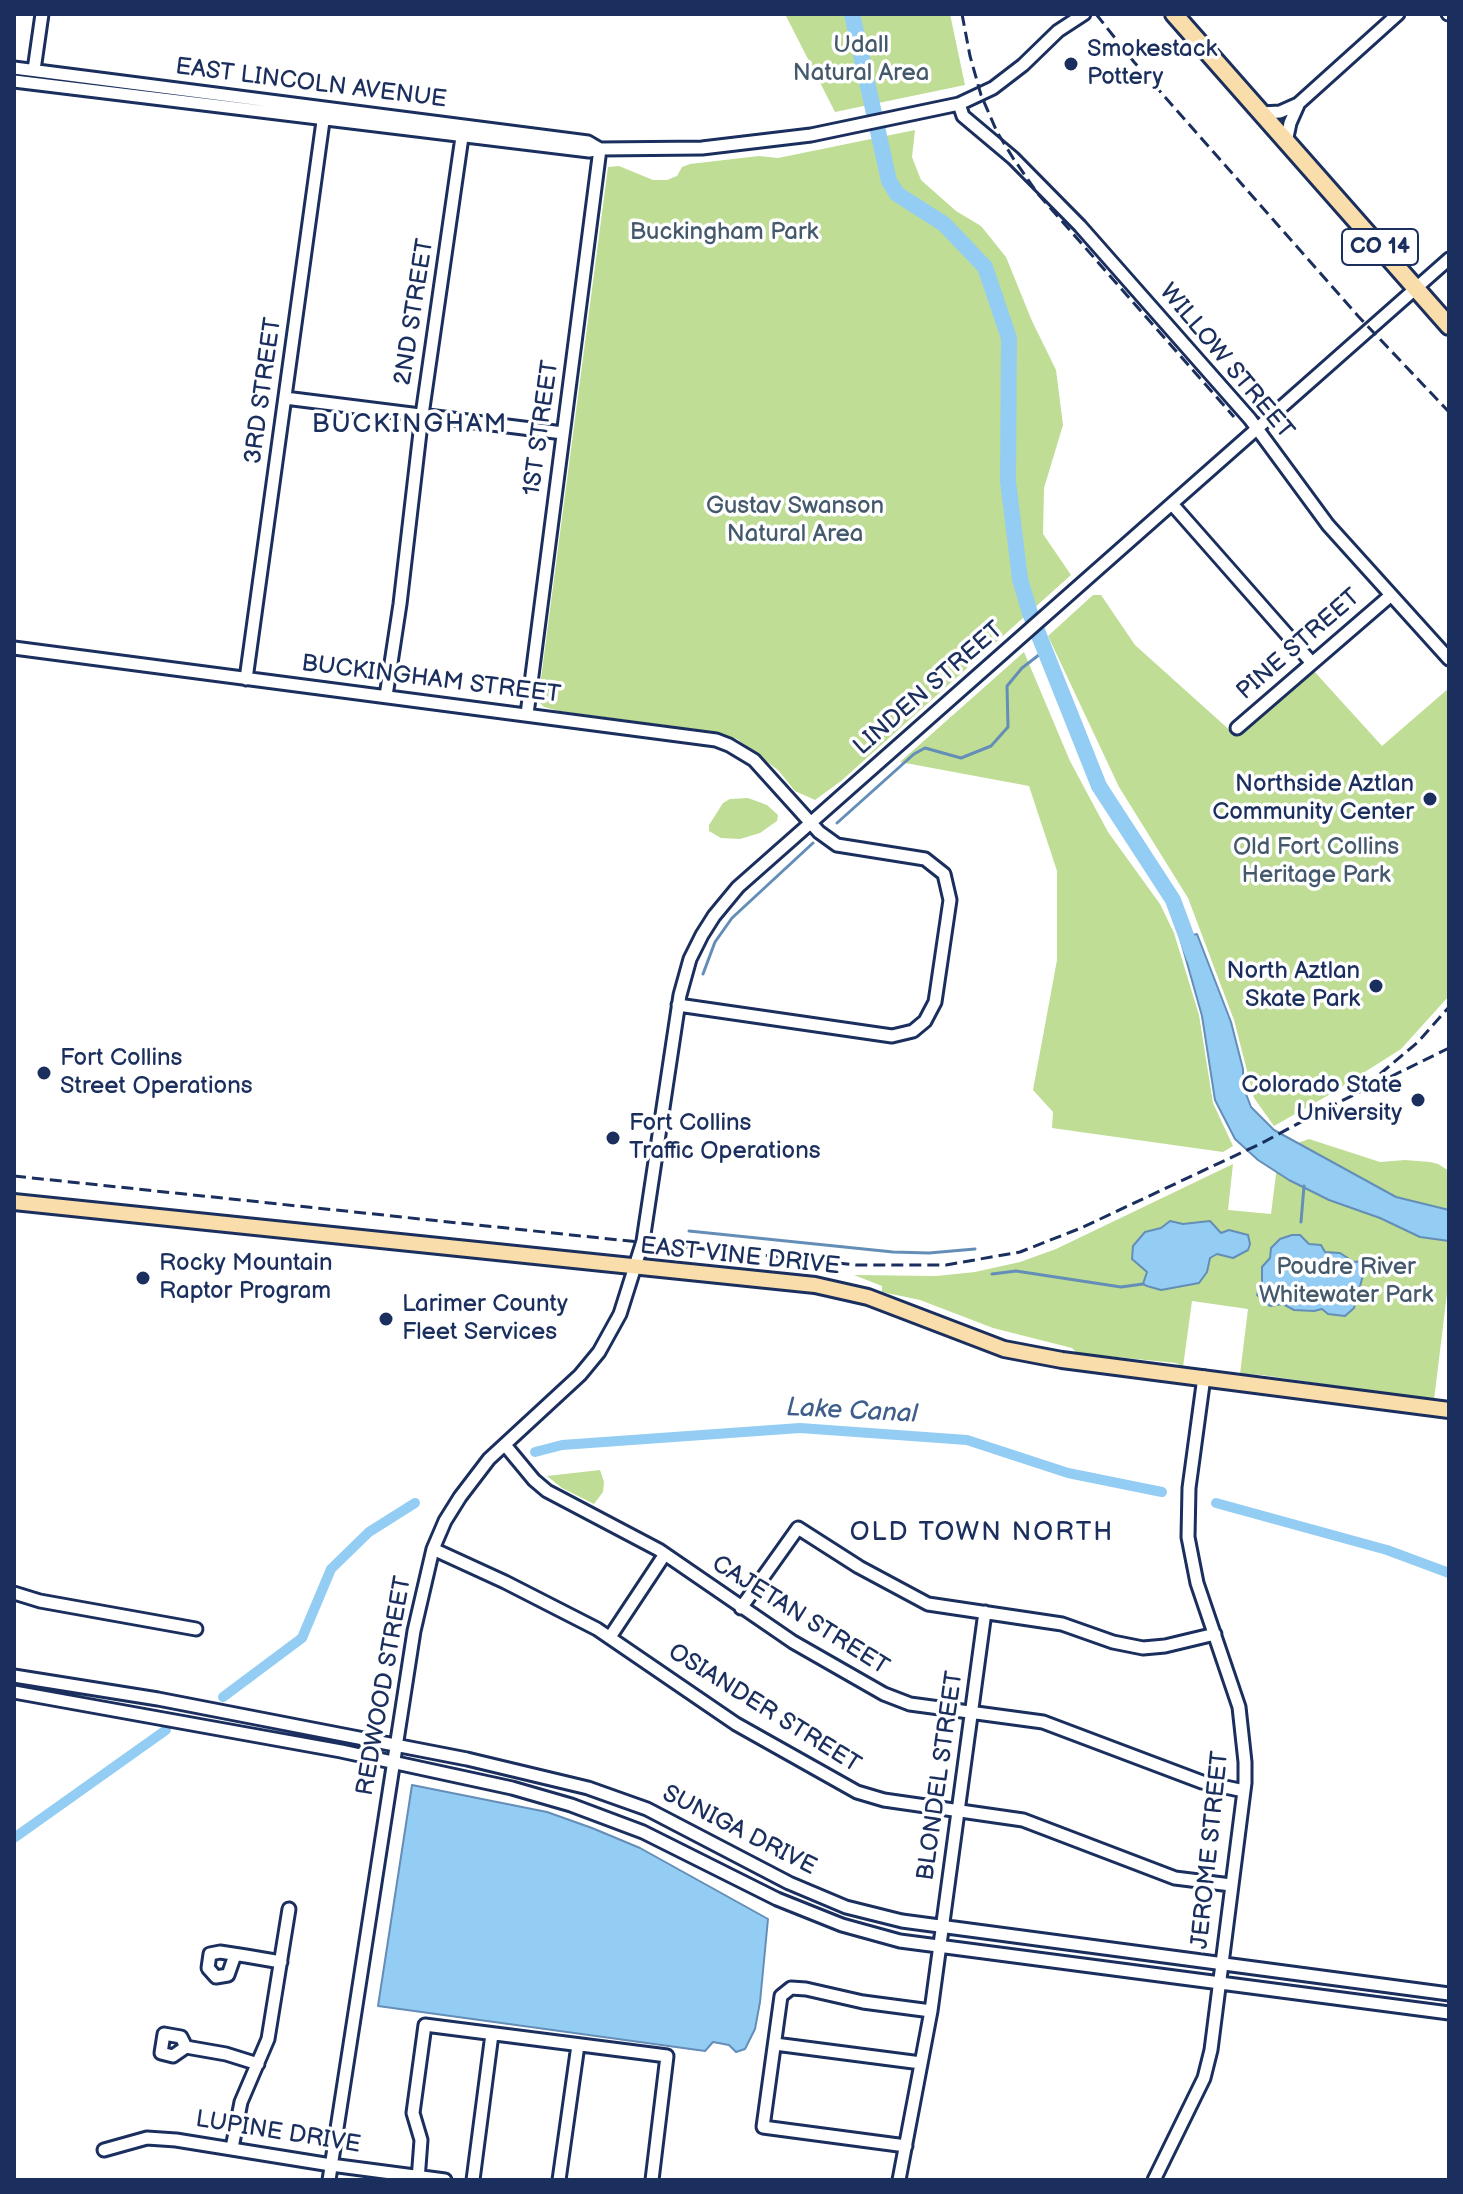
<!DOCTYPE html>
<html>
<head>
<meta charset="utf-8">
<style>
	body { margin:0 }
	#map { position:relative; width:1463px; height:2194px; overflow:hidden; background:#fff; font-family:"Balsamiq Sans",sans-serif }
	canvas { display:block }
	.frame { position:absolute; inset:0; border:16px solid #1b2f5e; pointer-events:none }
</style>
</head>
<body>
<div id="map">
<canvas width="1463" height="2194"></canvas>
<div class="frame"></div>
</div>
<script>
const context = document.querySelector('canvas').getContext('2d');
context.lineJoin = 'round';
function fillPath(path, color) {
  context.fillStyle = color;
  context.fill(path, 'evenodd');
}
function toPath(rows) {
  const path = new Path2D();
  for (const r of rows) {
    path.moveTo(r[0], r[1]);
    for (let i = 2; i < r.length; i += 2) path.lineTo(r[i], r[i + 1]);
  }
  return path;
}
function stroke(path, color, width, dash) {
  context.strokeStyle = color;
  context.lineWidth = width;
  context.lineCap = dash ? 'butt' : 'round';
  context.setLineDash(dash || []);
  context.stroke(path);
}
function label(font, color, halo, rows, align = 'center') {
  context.font = font + ' "Balsamiq Sans",sans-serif';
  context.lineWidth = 7;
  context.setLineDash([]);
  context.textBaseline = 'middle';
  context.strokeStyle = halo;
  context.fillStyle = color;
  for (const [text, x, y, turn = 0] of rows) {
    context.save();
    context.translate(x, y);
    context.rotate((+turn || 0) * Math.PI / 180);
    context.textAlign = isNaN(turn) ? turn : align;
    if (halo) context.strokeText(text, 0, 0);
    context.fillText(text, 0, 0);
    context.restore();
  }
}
fillPath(toPath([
	[785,14,950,14,965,85,835,112],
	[915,130,912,157,921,180,956,211,981,226,1006,257,1032,321,1056,370,1063,425,1044,488,1043,534,1071,575,841,781,815,800,795,791,778,770,737,739,702,730,559,711,544,707,538,701,608,167,619,166,653,180,667,180,677,176,682,167,690,164,759,156,778,158],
	[1093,595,1101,595,1135,645,1234,734,1313,670,1382,746,1449,688,1449,996,1401,1049,1327,1096,1274,1126,1254,1098,1234,1020,1188,898,1119,787,1048,636],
	[1024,652,1070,761,1108,832,1160,904,1174,933,1199,1015,1213,1103,1233,1146,1223,1152,1052,1128,1053,1112,1033,1090,1057,960,1057,871,1029,786,900,762],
	[748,798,767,805,778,815,777,821,760,833,740,839,721,838,709,831,709,825,723,803,730,799],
	[1309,1139,1380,1162,1405,1160,1430,1162,1438,1164,1449,1171,1449,1277,1434,1400,1262,1375,1240,1374,1248,1309,1192,1301,1183,1367,1176,1363,1077,1353,1072,1348,993,1328,920,1300,882,1292,882,1286,854,1275,936,1276,975,1272,1020,1262,1056,1249,1233,1164,1228,1210,1271,1214,1278,1158,1289,1146],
	[600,1470,604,1482,603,1492,594,1504,562,1488,547,1476]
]), '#bfdd95');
const water = toPath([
	[1197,934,1231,1022,1243,1069,1243,1086,1251,1107,1274,1130,1396,1197,1449,1210,1449,1241,1420,1237,1380,1218,1329,1200,1289,1180,1258,1160,1235,1139,1215,1100,1202,1016,1180,938,1197,934],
	[1170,1221,1183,1224,1210,1221,1221,1233,1229,1230,1248,1235,1250,1244,1248,1250,1233,1258,1217,1254,1210,1258,1207,1272,1199,1283,1161,1290,1147,1286,1143,1284,1147,1272,1132,1259,1133,1246,1145,1232,1161,1228,1170,1221],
	[1292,1235,1300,1235,1309,1244,1321,1245,1325,1252,1340,1253,1354,1262,1362,1261,1365,1268,1354,1308,1345,1316,1328,1314,1322,1309,1314,1311,1294,1310,1283,1304,1270,1306,1257,1295,1262,1283,1262,1267,1270,1258,1271,1248,1280,1239,1292,1235],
	[412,1785,547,1812,592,1828,640,1848,768,1919,760,2002,755,2029,745,2049,736,2052,729,2045,713,2042,705,2051,378,2006,412,1785]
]);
fillPath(water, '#94cdf3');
stroke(water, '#648eb7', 2);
stroke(toPath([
	[837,823,914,754,925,748,961,758,991,746,1008,727,1007,686,1022,668,1044,651],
	[703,974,715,942,732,918,813,843],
	[1301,1222,1304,1186],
	[689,1231,893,1252,929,1253,975,1249],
	[992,1274,1016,1271,1121,1287,1143,1284]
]), '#648eb7', 3);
stroke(toPath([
	[535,1452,562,1445,800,1428,967,1440,1068,1473,1162,1492],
	[1216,1503,1387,1550,1449,1573],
	[223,1697,302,1638,331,1569,369,1532,415,1503],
	[14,1838,166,1730]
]), '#94cdf3', 10);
stroke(toPath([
	[852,14,889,181,897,194,944,224,985,267,1009,338,1008,481,1020,579,1030,613,1099,786,1173,900,1194,957]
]), '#94cdf3', 16);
const minor = toPath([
	[1448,14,1449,14],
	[14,68,588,142,600,149],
	[34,70,42,14],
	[14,81,589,151,600,149,702,148,811,135,959,104,993,88,1023,65,1058,31,1084,14],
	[959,104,963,116,1013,158,1080,226,1250,419,1328,525,1449,659],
	[1261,113,1280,112,1298,104,1398,14],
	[1286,142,1290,123,1298,105],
	[285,398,563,433],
	[1172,504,1312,663],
	[14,648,716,740,729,745,754,760,819,832,837,845,925,859,944,874,950,900,935,1002,925,1021,913,1031,892,1036,678,1005],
	[246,679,324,114],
	[386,696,400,604,422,415,463,130],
	[527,714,600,149],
	[1237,728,1390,596],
	[505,1445,534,1480,547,1491,659,1550,793,1642,884,1694,910,1704,1043,1722,1202,1782,1244,1791],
	[433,1549,505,1582,597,1629,736,1724,857,1792,884,1800,1023,1820,1175,1878,1231,1885],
	[14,1593,40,1601,196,1629],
	[741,1608,798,1528,859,1567,928,1604,1062,1624,1113,1642,1143,1648,1165,1646,1215,1634],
	[610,1637,665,1554],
	[14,1676,158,1699,467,1759,588,1788,647,1809,789,1883,846,1907,902,1921,1449,1994],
	[14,1692,341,1751,512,1788,571,1805,643,1832,777,1899,842,1925,900,1941,1449,2013],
	[235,1955,228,1975,216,1977,208,1968,210,1954,220,1952,246,1956,281,1962],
	[775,2044,921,2063],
	[186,2047,173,2056,161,2053,164,2034,181,2037,186,2047,226,2054,258,2064],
	[906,2146,763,2127,781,1996,791,1988,806,1989,863,2002,931,2011],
	[232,2148,241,2102,268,2039,289,1909],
	[104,2150,147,2138,176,2140,331,2165,445,2180],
	[329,2180,414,1631,433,1549,445,1521,460,1497,489,1459,580,1375,599,1352,620,1314,643,1241,680,995,690,959,702,935,714,916,738,887,1449,259],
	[418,2180,421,2140,413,2113,425,2025,667,2056,652,2180],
	[473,2180,492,2034],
	[559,2180,578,2045],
	[899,2180,931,2011,985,1612],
	[1154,2180,1204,2078,1211,2050,1245,1783,1245,1762,1239,1707,1197,1583,1188,1537,1189,1488,1204,1377]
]);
const major = toPath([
	[14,1202,815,1285,868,1297,1004,1349,1062,1360,1449,1410]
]);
const highway = toPath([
	[1174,14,1449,326]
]);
stroke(minor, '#1b2f5e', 17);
stroke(major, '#1b2f5e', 20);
stroke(highway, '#1b2f5e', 22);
stroke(minor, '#fff', 11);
stroke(major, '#f9deab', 14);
stroke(highway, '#f9deab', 16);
stroke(toPath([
	[962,14,970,56,981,95,997,132,1013,158,1038,194,1234,417],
	[1096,14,1134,62,1358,316,1449,412],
	[1380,1074,1418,1042,1449,1007],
	[14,1176,856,1265,946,1265,1020,1252,1081,1228,1262,1143,1325,1109,1449,1048]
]), '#1b2f5e', 3, [12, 6]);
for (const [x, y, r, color] of [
	[1071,64,8,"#1b2f5e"],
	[1430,799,8,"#1b2f5e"],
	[1376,986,8,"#1b2f5e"],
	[44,1073,8,"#1b2f5e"],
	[1418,1100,8,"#1b2f5e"],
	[613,1138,8,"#1b2f5e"],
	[143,1278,8,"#1b2f5e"],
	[386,1319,8,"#1b2f5e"]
]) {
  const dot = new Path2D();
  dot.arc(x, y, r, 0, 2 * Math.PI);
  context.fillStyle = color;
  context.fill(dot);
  stroke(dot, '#fff', 3);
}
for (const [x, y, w] of [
	[1380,247,76]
]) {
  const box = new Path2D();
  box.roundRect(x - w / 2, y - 18, w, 36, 6);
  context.fillStyle = '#fff';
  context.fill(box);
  stroke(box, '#1b2f5e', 2);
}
label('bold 22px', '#1b2f5e', null, [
	["CO 14",1380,247]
]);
label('24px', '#445a6c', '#fff', [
	["Udall",861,46],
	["Natural Area",861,74],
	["Buckingham Park",724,233],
	["Gustav Swanson",795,507],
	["Natural Area",795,535],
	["Old Fort Collins",1316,848],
	["Heritage Park",1316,876],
	["Poudre River",1346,1268],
	["Whitewater Park",1346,1296]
]);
label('24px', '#1b2f5e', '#fff', [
	["Smokestack",1087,50],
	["Pottery",1087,78],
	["Northside Aztlan",1414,785,"right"],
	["Community Center",1414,813,"right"],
	["North Aztlan",1360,972,"right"],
	["Skate Park",1360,1000,"right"],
	["Fort Collins",60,1059],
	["Street Operations",60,1087],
	["Colorado State",1402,1086,"right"],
	["University",1402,1114,"right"],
	["Fort Collins",629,1124],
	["Traffic Operations",629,1152],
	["Rocky Mountain",159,1264],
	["Raptor Program",159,1292],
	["Larimer County",402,1305],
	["Fleet Services",402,1333]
], 'left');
label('24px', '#1b2f5e', '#fff', [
	["EAST LINCOLN AVENUE",311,84,7],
	["2ND STREET",415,312,-81],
	["WILLOW STREET",1226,362,50],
	["3RD STREET",264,391,-82],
	["1ST STREET",542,428,-82],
	["PINE STREET",1299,645,-41],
	["BUCKINGHAM STREET",431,680,7],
	["LINDEN STREET",929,689,-41],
	["EAST VINE DRIVE",740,1257,6],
	["CAJETAN STREET",800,1616,32],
	["REDWOOD STREET",385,1686,-80],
	["OSIANDER STREET",764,1709,32],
	["BLONDEL STREET",941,1776,-82],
	["SUNIGA DRIVE",739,1831,27],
	["JEROME STREET",1211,1850,-84],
	["LUPINE DRIVE",278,2133,9]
]);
context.letterSpacing = '2px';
label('26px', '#1b2f5e', '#fff', [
	["BUCKINGHAM",410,425],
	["OLD TOWN NORTH",982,1533]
]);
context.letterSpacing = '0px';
label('italic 26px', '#3f5e8b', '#fff', [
	["Lake Canal",852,1412,3]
]);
</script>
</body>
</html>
